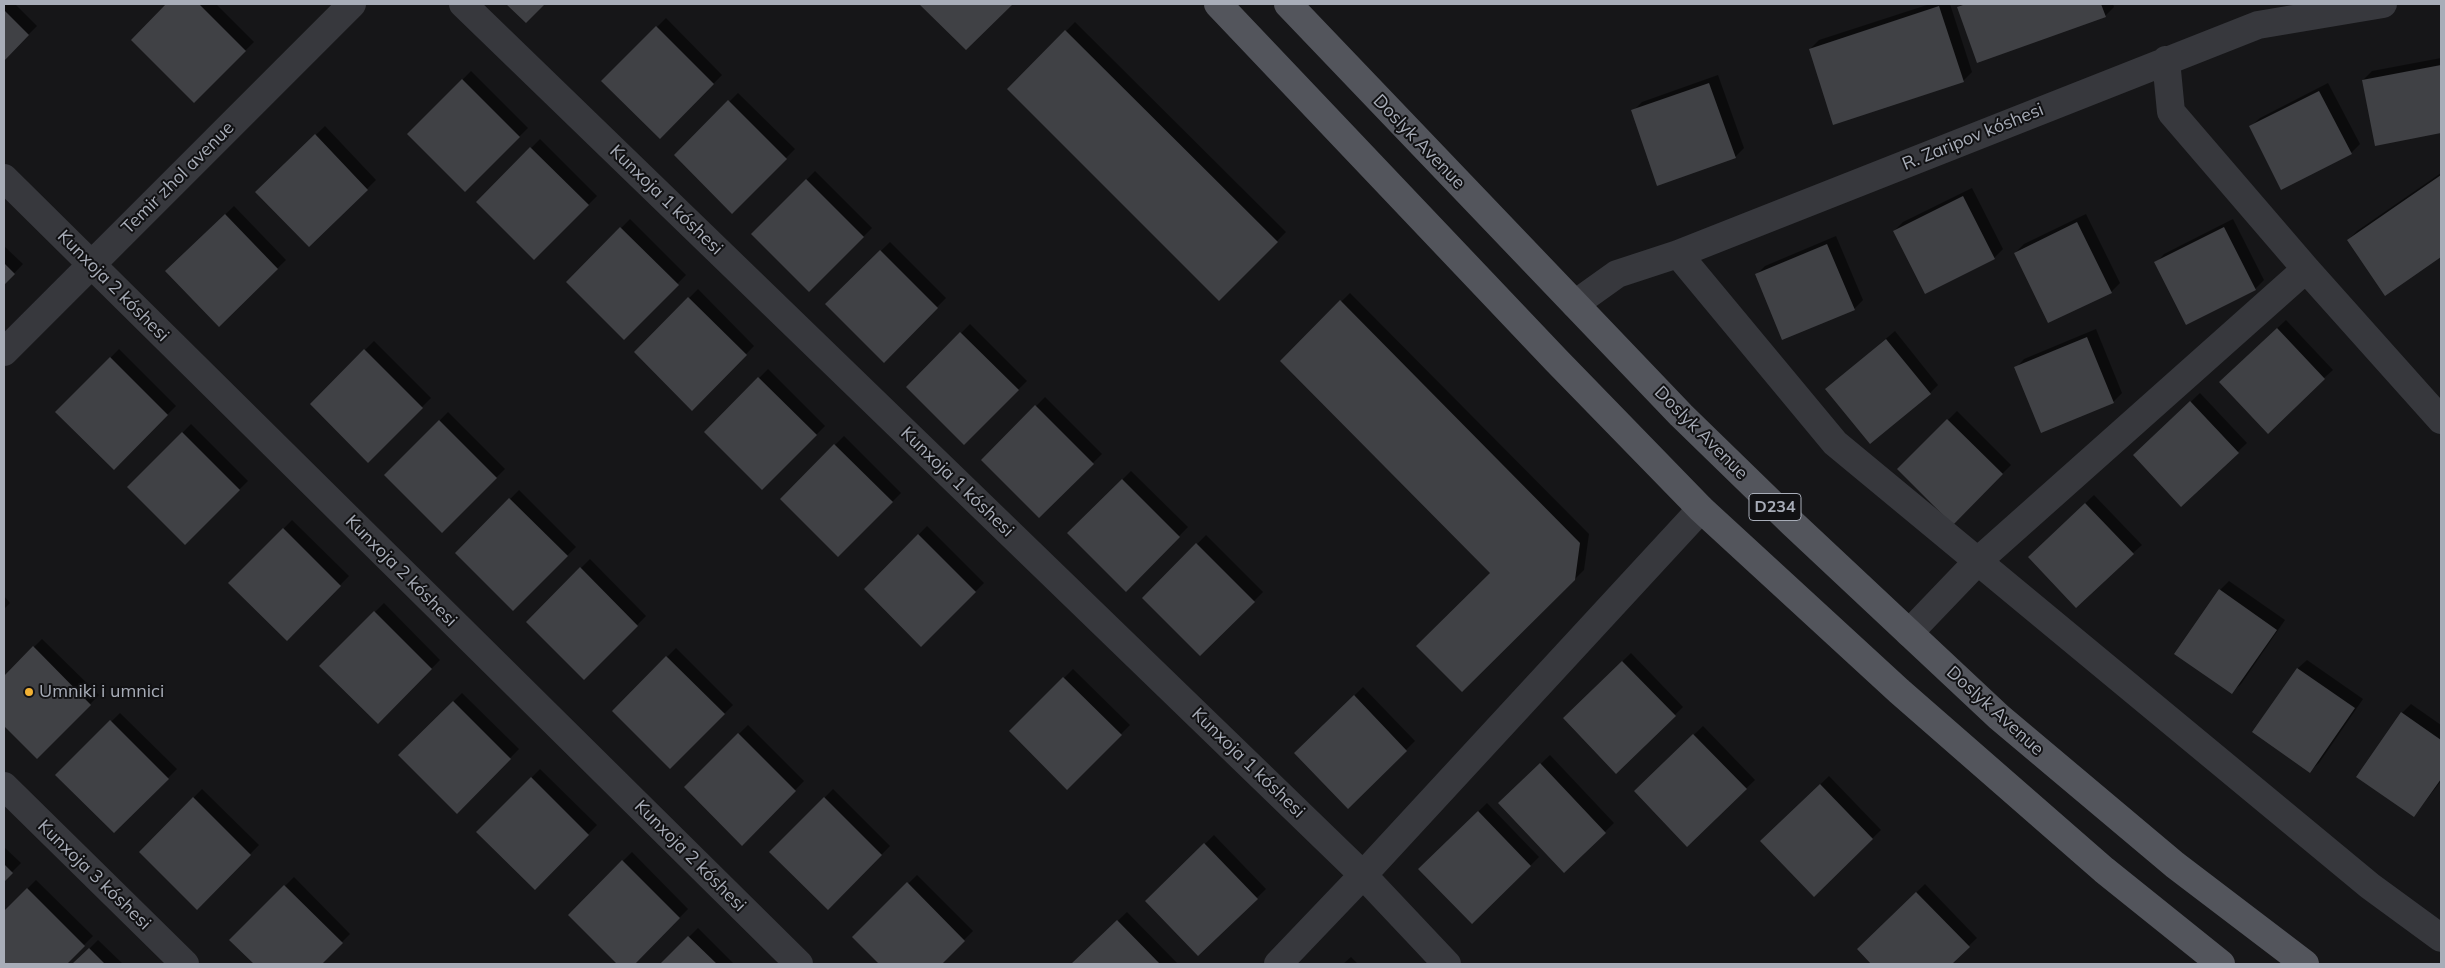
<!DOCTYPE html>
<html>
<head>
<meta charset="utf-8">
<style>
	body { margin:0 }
	#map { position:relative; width:2445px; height:968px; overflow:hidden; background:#161618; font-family:Mulish,sans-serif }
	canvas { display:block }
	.frame { position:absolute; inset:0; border:5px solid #a8adb8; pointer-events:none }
</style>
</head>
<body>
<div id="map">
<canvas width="2445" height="968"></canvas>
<div class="frame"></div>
</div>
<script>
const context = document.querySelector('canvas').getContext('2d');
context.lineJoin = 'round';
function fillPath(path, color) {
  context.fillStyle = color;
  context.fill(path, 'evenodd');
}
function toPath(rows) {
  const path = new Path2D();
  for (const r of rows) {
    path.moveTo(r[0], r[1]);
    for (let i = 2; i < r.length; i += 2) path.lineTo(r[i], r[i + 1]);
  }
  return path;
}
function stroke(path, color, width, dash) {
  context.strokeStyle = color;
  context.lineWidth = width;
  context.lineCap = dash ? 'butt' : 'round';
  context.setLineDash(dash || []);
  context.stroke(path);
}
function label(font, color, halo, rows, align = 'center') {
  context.font = font + ' Mulish,sans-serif';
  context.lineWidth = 4;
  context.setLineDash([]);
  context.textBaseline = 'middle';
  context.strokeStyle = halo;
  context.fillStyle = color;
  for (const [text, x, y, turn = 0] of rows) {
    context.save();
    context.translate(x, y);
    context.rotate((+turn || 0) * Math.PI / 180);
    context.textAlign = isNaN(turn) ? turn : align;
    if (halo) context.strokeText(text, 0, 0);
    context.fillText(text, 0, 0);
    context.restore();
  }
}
fillPath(toPath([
	[4,4,15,4,37,26,4,59],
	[168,4,216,4,254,42,194,101,132,40],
	[921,4,1011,4,966,49],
	[1930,4,1950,4,1972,72,1963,81,1810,49,1819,40],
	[1962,4,2113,4,2114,7,2105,16,1958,7],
	[666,18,722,75,660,138,603,81],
	[1075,22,1286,232,1219,300,1009,89],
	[2441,58,2441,132,2376,145,2363,80,2372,71],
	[471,71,528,128,465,190,409,134],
	[1718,75,1744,148,1735,157,1633,111,1642,102],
	[2328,83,2360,144,2351,153,2251,126,2260,118],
	[738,93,795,149,732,212,676,155],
	[325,126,376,180,309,246,257,192],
	[540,139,597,196,534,259,478,202],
	[815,171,872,228,809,291,753,234],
	[2441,173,2441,255,2385,294,2348,240,2357,231],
	[1972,188,2003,249,1994,258,1894,231,1903,222],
	[234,206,286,260,219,325,167,271],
	[2086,214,2120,283,2111,292,2015,253,2024,244],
	[630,219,686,275,624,338,568,282],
	[2233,219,2264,280,2255,289,2156,263,2164,254],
	[1836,236,1863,300,1854,309,1756,275,1765,266],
	[890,242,946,298,884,361,827,304],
	[4,246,23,264,4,284],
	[698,289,754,346,692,409,636,352],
	[1350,293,1589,534,1584,570,1462,691,1491,573,1281,361],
	[2286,320,2333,370,2324,378,2229,373],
	[970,324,1027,381,964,443,908,387],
	[2096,329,2122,393,2113,402,2016,368,2024,359],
	[1895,331,1938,385,1930,393,1827,389],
	[374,341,431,398,368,461,311,404],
	[119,349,176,406,114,468,57,412],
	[768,369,825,426,762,489,706,432],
	[2200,393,2247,443,2182,505,2144,446],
	[1045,397,1102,454,1039,516,983,460],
	[1957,411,2011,465,1953,523,1899,469],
	[448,412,505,469,442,531,386,475],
	[191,424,248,481,185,543,129,487],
	[844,436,901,493,838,556,781,499],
	[1131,471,1188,527,1126,590,1069,533],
	[519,490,576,547,513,609,457,553],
	[2094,495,2142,545,2133,553,2038,548],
	[292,520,349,576,287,639,230,583],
	[927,526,984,583,921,646,865,589],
	[1206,535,1263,592,1200,655,1144,598],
	[590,559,646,616,584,679,527,622],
	[2229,581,2285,620,2241,684,2232,692,2220,590],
	[4,596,10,603,4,609],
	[384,603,440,660,378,723,321,666],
	[42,639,99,695,37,758,4,725,4,677],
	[676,648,733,705,670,768,613,711],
	[1631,653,1683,707,1616,772,1564,718],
	[2307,660,2363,699,2319,763,2310,771,2254,732,2298,668],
	[1073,669,1130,725,1067,788,1011,731],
	[1363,687,1415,741,1348,807,1296,753],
	[462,693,519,749,457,812,400,755],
	[2411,704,2441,725,2441,781,2414,816,2358,776,2402,713],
	[120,713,177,769,114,832,57,775],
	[748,725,804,781,742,844,685,787],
	[1703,726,1755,780,1687,845,1636,791],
	[1550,755,1614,823,1565,871,1500,803],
	[540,769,597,825,535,888,478,832],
	[1829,776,1881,830,1814,895,1762,841],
	[202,789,259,845,197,908,140,852],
	[833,789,890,846,828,909,771,852],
	[1487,803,1539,857,1472,923,1420,869],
	[1214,835,1266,889,1198,955,1147,901],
	[4,847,21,863,4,880],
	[632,852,688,909,634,964,619,964,569,915],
	[917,875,973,931,940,964,881,964,854,937],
	[294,877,350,934,320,964,256,964,231,940],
	[36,880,93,936,65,964,4,964,4,912],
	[1925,884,1977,938,1950,964,1873,964,1858,949],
	[1127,912,1178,964,1073,964],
	[698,928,734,964,662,964],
	[98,940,123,964,74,964],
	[1351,957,1358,964,1343,964]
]), '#0007');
fillPath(toPath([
	[166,4,199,4,246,51,194,103,131,40],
	[506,4,545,4,526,23],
	[919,4,1013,4,966,50],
	[1966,4,2101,4,2106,17,1977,63,1957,7],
	[1939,6,1964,82,1833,125,1809,49],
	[4,10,29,35,4,61],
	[656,26,714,84,660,139,601,81],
	[1065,30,1278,242,1219,301,1007,89],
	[2441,65,2441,133,2375,146,2362,80],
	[462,79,520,137,465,192,407,134],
	[1709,83,1736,158,1657,186,1631,110],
	[2319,91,2352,154,2281,190,2249,126],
	[728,100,787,159,732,214,674,155],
	[315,134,368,190,309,247,255,192],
	[530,147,589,205,534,260,476,202],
	[2441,175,2441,257,2385,296,2347,240],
	[806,179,864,237,809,292,751,234],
	[1963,196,1995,259,1925,294,1893,231],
	[225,214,278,269,219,327,165,271],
	[2077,222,2112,293,2048,323,2014,253],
	[620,227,679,285,624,340,566,282],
	[2224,227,2256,290,2186,325,2154,262],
	[1827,244,1855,310,1782,340,1755,274],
	[880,250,938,308,884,363,825,304],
	[4,263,15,274,4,285],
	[688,297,747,355,692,411,634,352],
	[1340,300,1580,543,1575,580,1462,692,1416,646,1490,573,1280,361],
	[2277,328,2325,379,2268,434,2219,382],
	[960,332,1019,390,964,445,906,387],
	[2087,337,2114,403,2041,433,2014,367],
	[1886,339,1931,394,1870,444,1825,389],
	[364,349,423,408,368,463,310,404],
	[110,357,168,415,114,470,55,412],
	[758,377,817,435,762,490,704,432],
	[2190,401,2239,453,2181,507,2133,455],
	[1035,405,1094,464,1039,518,981,460],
	[1947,419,2003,474,1953,525,1897,469],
	[439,420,497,478,442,533,384,475],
	[182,432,240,490,185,545,127,487],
	[834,444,893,502,838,557,780,499],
	[1122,479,1180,537,1126,592,1067,533],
	[509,498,568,556,513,611,455,553],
	[2085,503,2134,554,2076,608,2028,557],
	[283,528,341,586,287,641,228,583],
	[918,534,976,592,921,647,864,589],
	[1196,543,1255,602,1200,656,1142,598],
	[580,567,638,626,584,680,526,622],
	[2219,589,2277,630,2232,694,2174,654],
	[374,611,432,669,378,724,319,666],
	[33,646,91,705,37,759,4,726,4,676],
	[666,656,725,714,670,769,612,711],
	[1622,661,1676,716,1616,774,1563,718],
	[2297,668,2355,708,2310,773,2252,732],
	[1063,677,1122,735,1067,790,1009,731],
	[1354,695,1407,751,1348,809,1294,753],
	[453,701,511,759,457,814,398,755],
	[2401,712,2441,740,2441,779,2414,817,2356,777],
	[110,720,169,779,114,833,55,775],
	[738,733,796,791,742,846,684,787],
	[1693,734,1747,789,1687,847,1634,791],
	[1540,763,1606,833,1564,873,1498,803],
	[531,777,589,835,535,890,476,832],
	[1820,784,1873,839,1814,897,1760,841],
	[193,797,251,855,197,910,139,852],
	[824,797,882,855,828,910,769,852],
	[1478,811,1531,866,1472,924,1418,869],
	[1204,843,1258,899,1198,956,1145,901],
	[622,860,680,918,635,964,617,964,568,915],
	[4,864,13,873,4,882],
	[907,882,965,941,942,964,879,964,852,937],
	[284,885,343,943,322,964,254,964,229,940],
	[27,888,85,946,67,964,4,964,4,911],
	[1916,892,1970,947,1952,964,1871,964,1857,949],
	[1117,920,1160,964,1071,964],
	[688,936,717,964,660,964],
	[89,948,105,964,72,964]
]), '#404145');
stroke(toPath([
	[463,4,1363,875,1447,964],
	[2166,60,2171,112,2306,269,2441,420],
	[4,178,799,964],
	[1678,254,1835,443,2370,886,2441,938],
	[1575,304,1617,274,1678,254,2258,25,2383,4],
	[4,352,352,4],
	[1909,633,1978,561,2306,269],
	[4,786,185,964],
	[1278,964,1363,875,1701,509]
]), '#37383d', 28);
stroke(toPath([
	[1218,4,1556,360,1701,509,1899,691,2104,870,2221,964],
	[1288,4,1681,415,1792,523,1999,717,2175,865,2305,964]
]), '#53555c', 28);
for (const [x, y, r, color] of [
	[29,692,5,"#f2b134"]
]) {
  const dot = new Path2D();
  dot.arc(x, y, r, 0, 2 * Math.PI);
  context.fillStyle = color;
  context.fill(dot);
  stroke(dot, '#111113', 2);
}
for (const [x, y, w] of [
	[1775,507,52]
]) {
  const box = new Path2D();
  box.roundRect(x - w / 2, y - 13.5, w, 27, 4);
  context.fillStyle = '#111113';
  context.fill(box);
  stroke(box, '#a8adb8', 1);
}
label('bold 16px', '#a8adb8', null, [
	["D234",1775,507]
]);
label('18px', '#a8adb8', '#111113', [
	["R. Zaripov kóshesi",1973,137,-22],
	["Doslyk Avenue",1419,142,46],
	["Temir zhol avenue",178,178,-45],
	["Kunxoja 1 kóshesi",666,200,44],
	["Kunxoja 2 kóshesi",113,286,45],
	["Doslyk Avenue",1701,433,45],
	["Kunxoja 1 kóshesi",957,482,44],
	["Kunxoja 2 kóshesi",401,571,45],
	["Doslyk Avenue",1995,711,42],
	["Kunxoja 1 kóshesi",1248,763,44],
	["Kunxoja 2 kóshesi",690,856,45],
	["Kunxoja 3 kóshesi",94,875,44]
]);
label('18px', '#a8adb8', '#111113', [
	["Umniki i umnici",39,692]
], 'left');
</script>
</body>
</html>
